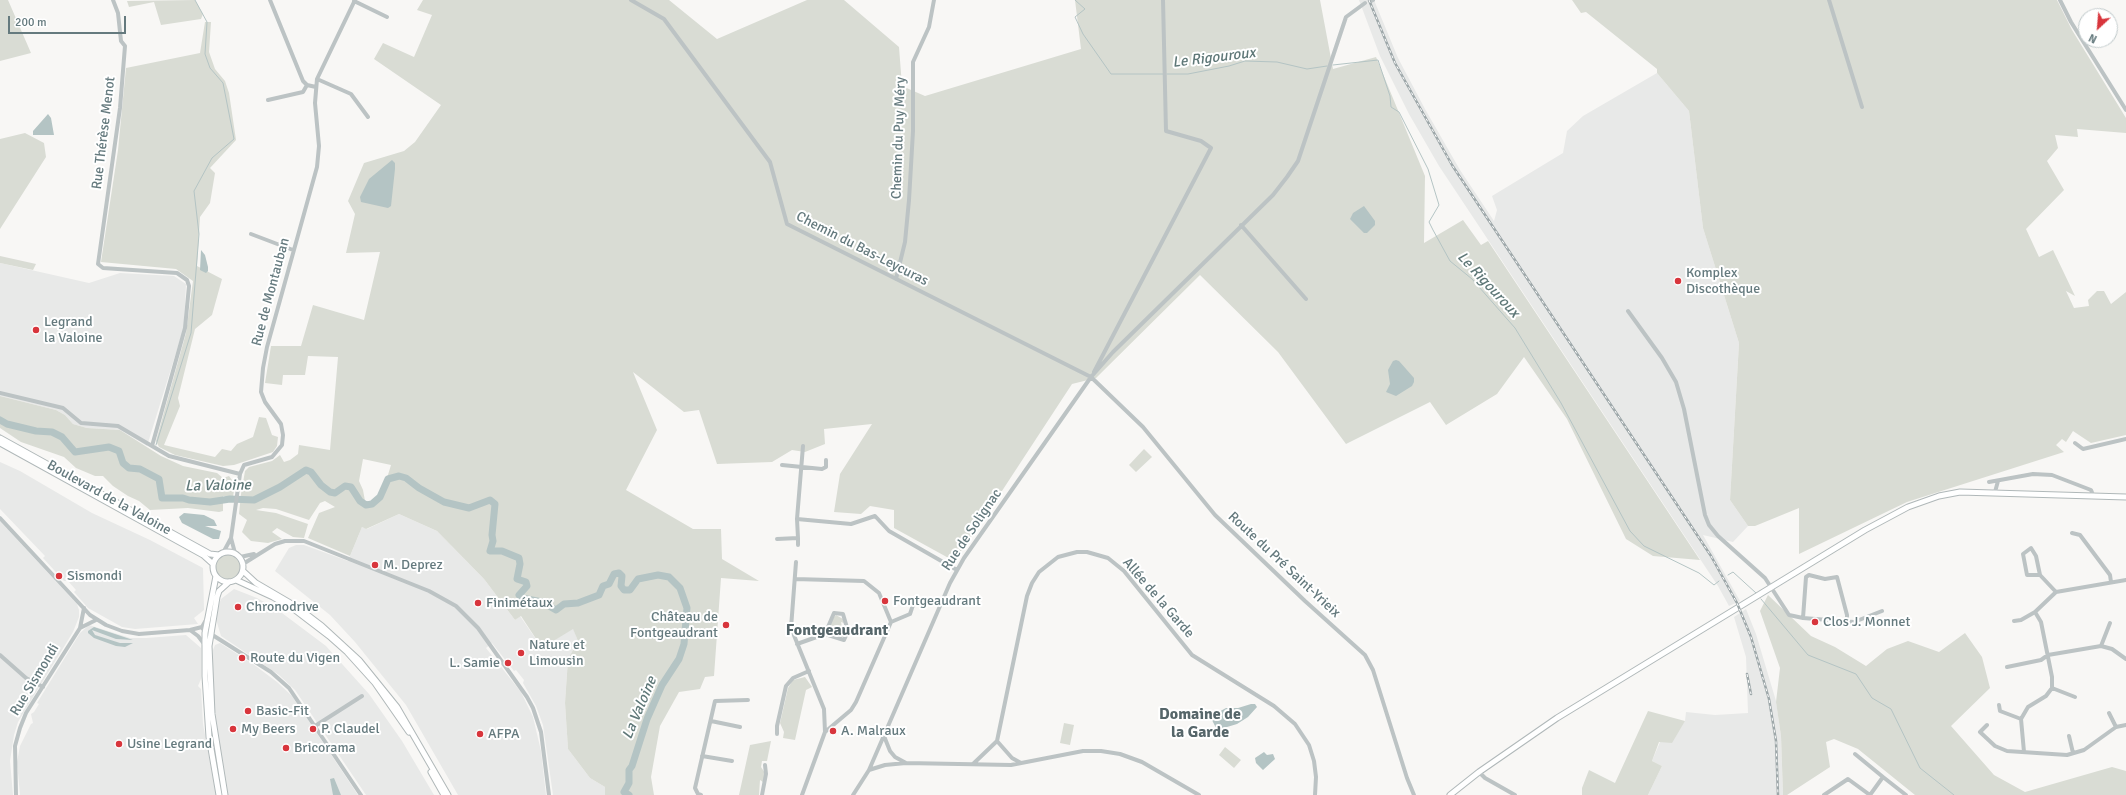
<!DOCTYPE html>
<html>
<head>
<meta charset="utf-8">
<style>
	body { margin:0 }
	#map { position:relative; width:2126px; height:795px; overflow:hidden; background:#f8f7f5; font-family:Signika,sans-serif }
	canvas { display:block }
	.north { position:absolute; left:2078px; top:8px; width:40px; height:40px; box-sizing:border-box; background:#fff; border:1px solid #c1cacb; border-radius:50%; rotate:206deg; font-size:11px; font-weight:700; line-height:16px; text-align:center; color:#657a7e }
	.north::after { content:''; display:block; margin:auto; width:14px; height:18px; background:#d8353c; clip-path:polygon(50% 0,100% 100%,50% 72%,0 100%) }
	.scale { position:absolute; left:8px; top:16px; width:118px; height:18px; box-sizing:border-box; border:2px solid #657a7e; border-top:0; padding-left:5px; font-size:12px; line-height:14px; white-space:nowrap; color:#657a7e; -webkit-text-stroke:3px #fff; paint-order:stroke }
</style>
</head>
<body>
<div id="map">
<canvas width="2126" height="795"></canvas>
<div class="north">N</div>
<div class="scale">200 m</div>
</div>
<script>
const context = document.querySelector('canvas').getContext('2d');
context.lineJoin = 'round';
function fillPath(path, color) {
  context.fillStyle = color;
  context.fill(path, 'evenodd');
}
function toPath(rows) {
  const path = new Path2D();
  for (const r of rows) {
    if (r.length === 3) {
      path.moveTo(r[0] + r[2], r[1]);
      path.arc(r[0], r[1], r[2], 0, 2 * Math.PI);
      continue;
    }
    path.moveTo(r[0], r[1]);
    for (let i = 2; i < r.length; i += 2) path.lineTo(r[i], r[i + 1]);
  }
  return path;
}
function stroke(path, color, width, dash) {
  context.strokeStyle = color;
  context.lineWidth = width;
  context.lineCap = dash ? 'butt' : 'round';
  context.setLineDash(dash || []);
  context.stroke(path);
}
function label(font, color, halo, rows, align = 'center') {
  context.font = font + ' Signika,sans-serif';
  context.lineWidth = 4;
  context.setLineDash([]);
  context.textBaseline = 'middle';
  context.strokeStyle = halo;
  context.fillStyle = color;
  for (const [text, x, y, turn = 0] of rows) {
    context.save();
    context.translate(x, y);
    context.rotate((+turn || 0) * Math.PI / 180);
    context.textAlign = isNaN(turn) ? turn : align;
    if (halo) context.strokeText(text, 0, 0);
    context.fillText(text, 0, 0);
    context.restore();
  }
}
fillPath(toPath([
	[1359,0,1374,0,1398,58,1425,109,1460,170,1494,221,1497,210,1492,196,1563,153,1567,131,1583,116,1657,73,1689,111,1703,228,1739,343,1730,500,1748,526,1733,542,1703,535,1740,601,1729,606,1718,586,1439,166,1409,114,1380,56],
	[0,263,89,283,120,273,174,276,186,284,184,327,147,446,120,430,87,428,73,424,65,415,56,410,0,396],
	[0,462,20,471,92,513,150,540,203,568,204,610,194,618,198,624,135,629,122,627,88,608,74,592,76,590,68,581,64,581,43,558,45,556,0,509],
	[399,514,437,531,484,579,515,620,520,616,542,648,573,628,578,641,568,659,565,703,568,749,590,778,605,787,605,795,553,795,543,725,536,706,523,683,524,680,516,670,514,671,492,643,486,648,521,692,533,717,541,751,546,795,458,795,406,705,355,642,330,615,275,571,289,548,296,545,304,545,348,561,362,527,367,529],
	[0,521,77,604,79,610,79,617,73,632,18,722,14,735,10,761,13,795,0,795],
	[234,589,257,598,278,610,326,646,369,694,402,741,434,795,366,795,295,690,279,675,221,636,215,616,221,599],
	[1746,609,1756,634,1776,701,1781,736,1783,795,1648,795,1662,766,1652,761,1660,742,1685,721,1686,712,1715,715,1748,713,1746,657,1734,617],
	[89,625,130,638,146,638,186,635,201,648,201,679,198,686,201,689,203,724,216,795,20,795,17,762,20,746,31,724,33,723,31,714,34,712,39,704,37,703,80,633],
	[220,643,253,664,277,682,292,696,358,795,228,795,219,747,213,694,213,650,215,645]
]), '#e8e9e8');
fillPath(toPath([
	[0,0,8,0,31,53,0,61],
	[195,0,203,14,201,19,161,25,154,2,129,7,127,1],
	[423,0,669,0,717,39,807,0,844,0,899,47,902,86,925,96,1081,49,1075,0,1320,0,1333,69,1376,57,1425,176,1424,243,1463,220,1481,245,1488,241,1700,560,1653,556,1626,539,1567,419,1524,357,1497,394,1446,425,1430,402,1346,444,1278,352,1200,275,1096,378,1072,384,981,523,954,561,894,528,894,510,870,506,861,514,834,512,840,474,872,424,824,429,825,444,805,452,792,450,772,462,717,464,699,410,684,412,633,372,657,430,626,490,693,529,721,529,722,559,759,581,721,578,714,676,705,677,700,689,679,692,660,726,651,777,654,795,605,795,605,787,590,778,568,749,565,703,568,659,578,641,573,629,542,648,521,616,515,620,484,579,437,531,399,514,366,529,362,527,350,556,308,538,319,513,335,507,325,501,320,503,309,520,276,509,263,508,256,510,276,513,308,524,304,538,293,537,277,528,272,532,282,539,268,543,251,541,242,532,247,520,239,514,241,494,245,471,249,467,272,461,280,455,284,462,290,460,298,454,299,445,330,450,338,357,308,356,305,375,283,375,282,385,265,383,271,346,301,346,313,305,364,320,380,252,346,253,355,214,348,201,364,163,404,151,415,142,441,105,374,59,383,43,414,57,432,15,417,10],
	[363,459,391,465,380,501,365,501,363,490,359,481],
	[1572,0,2057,0,2072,30,2126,118,2126,133,2077,129,2078,137,2055,135,2058,148,2047,161,2064,190,2026,229,2039,257,2053,250,2075,296,2066,291,2074,308,2089,306,2088,300,2097,291,2104,291,2111,304,2126,292,2126,435,2091,443,2073,431,2066,442,2062,439,2056,445,2064,452,1907,502,1799,554,1799,508,1755,526,1748,526,1730,500,1739,343,1703,228,1689,111,1657,73,1657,69,1586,12,1581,13],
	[205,22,211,22,209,52,215,69,225,81,229,93,236,140,210,168,215,173,210,203,200,217,197,266,222,279,212,315,195,329,178,398,180,406,164,445,215,457,222,449,231,451,237,444,253,437,259,417,266,418,272,435,278,437,277,446,273,452,234,465,223,466,175,455,159,447,156,441,186,333,193,281,176,269,101,262,118,150,126,68,200,53],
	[25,133,44,143,46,157,0,229,0,139],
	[0,256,36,264,33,270,0,263],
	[0,396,56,410,65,415,73,424,87,428,120,430,161,456,183,466,217,473,223,478,229,476,235,484,233,497,223,496,223,511,219,512,188,508,150,510,139,501,128,496,113,486,103,476,95,476,76,468,64,457,21,442,0,428],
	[1144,449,1152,457,1136,472,1129,465],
	[229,567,13],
	[1768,595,1811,636,1835,647,1866,666,1887,649,1908,641,1939,652,1965,633,1982,657,1990,688,1951,726,1994,775,2025,792,2112,767,2126,771,2126,795,1915,795,1858,749,1834,739,1826,742,1830,767,1787,795,1783,795,1781,736,1776,702,1780,668,1760,611],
	[836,615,843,619,844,623,841,622,842,627,845,629,845,636,841,638,831,634,828,630,834,617],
	[805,677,812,687,806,690,795,740,783,738,784,732,780,723,788,688,793,680],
	[1648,711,1685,721,1672,743,1659,742,1652,761,1662,766,1648,795,1582,795,1582,788,1589,770,1615,783],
	[1064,723,1074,725,1070,745,1060,743],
	[771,741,767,761,762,761,761,767,765,773,763,782,760,780,759,795,739,795,750,745],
	[1225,747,1241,760,1234,768,1219,755]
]), '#d9dcd4');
fillPath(toPath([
	[48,114,51,118,54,135,33,135,33,131],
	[392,160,395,163,395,169,391,206,388,208,361,202,360,197,369,179],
	[1364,206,1375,221,1375,225,1367,233,1364,233,1350,219,1353,213],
	[201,250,205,255,208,267,208,271,206,273,200,270],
	[1396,360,1399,361,1414,378,1414,382,1412,386,1396,396,1386,392,1390,384,1388,370,1393,361],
	[184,513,204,515,214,520,217,526,205,526,221,531,219,539,213,539,182,523,179,517],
	[94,627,133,640,116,639,92,630,95,635,120,643,133,643,125,647,116,646,94,638,88,633,88,631],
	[1251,704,1255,704,1257,707,1248,717,1237,724,1217,730,1212,720,1215,714,1226,708,1238,708],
	[1264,752,1267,755,1273,754,1275,759,1263,770,1256,763,1255,758],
	[334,778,341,795,333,795,330,779]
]), '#b4c4c4');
stroke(toPath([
	[1075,0,1085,9,1075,17,1083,34,1111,74,1164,74],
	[1333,65,1378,60,1390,96,1391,107,1399,112,1428,169,1439,205,1429,222,1433,230,1450,261,1472,279,1515,328,1561,403,1630,531,1644,546,1699,573,1714,585,1719,581],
	[1167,74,1188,74,1229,66,1245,61,1277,62,1307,69,1327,66],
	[156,445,191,333,199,234,194,191,212,158,234,139,223,83,210,68,205,54,207,22,195,0],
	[1728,575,1733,572,1756,593],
	[1761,599,1808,655,1856,674,1872,698,1891,709,1920,768,1954,795]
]), '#b4c4c4', 1);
stroke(toPath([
	[0,420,7,424,36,431,52,432,62,437,75,452,109,447,119,451,123,463,129,468,140,469,159,479,162,498,183,498,189,500,210,502,230,499,254,500,280,487,306,470,311,472,321,485,330,492,335,493,345,486,351,487,360,501,366,505,372,504,380,497,388,479,399,476,406,478,419,488,444,502,469,508,490,500,495,504,492,535,493,541,490,551,502,551,519,558,520,564,517,579,526,582,527,586,519,595,522,598,542,602,556,610,564,604,578,603,599,595,603,586,609,584,614,574,619,573,622,576,621,586,624,590,630,590,638,579,658,575,669,577,680,588,687,608,684,644,679,659,662,685,647,719,632,766,629,770,629,783,624,792,629,795]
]), '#b4c4c4', 7);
const major = toPath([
	[0,438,210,554,219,555],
	[0,443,203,555,213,564],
	[228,567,15],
	[243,571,256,583,297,607,322,626,359,660,397,707,448,795],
	[216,576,205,633,205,676,209,737,219,795],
	[236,580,273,597,295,610,329,636,347,652,375,683,409,732],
	[431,772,444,795],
	[225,795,212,714,209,646,217,597,219,591,229,582],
	[1450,795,1479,772,1557,718,1865,530,1908,507,1939,496,1960,492,2126,497]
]);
stroke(major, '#b0b8b9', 7);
stroke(toPath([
	[113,0,118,13,121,41,125,46,120,108,98,264,103,268,177,273,187,280,189,286,185,328,152,446],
	[270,0,303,81,307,85,316,87],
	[631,0,664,19,770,162,787,224,1091,377,1143,427,1215,515,1305,601,1365,655,1373,670,1407,778,1414,795],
	[1829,0,1862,107],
	[2060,0,2071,22,2126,110],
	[354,1,387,17],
	[1371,1,1373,0],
	[317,79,351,94,368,117],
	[268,100,303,92,307,85],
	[1241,225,1306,299],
	[251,234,293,250],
	[896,279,905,242,909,200,913,131,913,62,929,27,934,0],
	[1628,311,1662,358,1676,382,1684,409,1705,515,1709,525,1718,536,1765,578,1789,615,1803,618,1854,622,1882,611],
	[1094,372,1211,148,1201,141,1166,131,1163,0],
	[0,393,63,408,81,423,118,426,169,456,240,474],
	[2075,443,2083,449,2126,439],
	[782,465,822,469,826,467,826,460],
	[1989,482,2033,474,2052,475,2091,490,2093,495],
	[1995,492,1998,481],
	[0,518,90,615,106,625,122,631,139,634,190,630,202,627,206,620],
	[797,519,851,524,875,516,889,531,957,570],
	[2072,533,2080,535,2110,575,2111,582],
	[231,538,235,553],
	[798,538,798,545],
	[777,539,798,538,797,519,803,446],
	[223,553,231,538,240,474,244,465,272,457,282,445,283,435,281,424,265,402,261,392,263,368,267,347,317,167,319,146,315,103,317,79,355,0],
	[240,557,254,554],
	[796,562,791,628,824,709,825,732,802,795],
	[243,564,275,544,285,541,304,541,429,591,456,606,478,628,527,697,533,708,541,732,549,795],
	[2040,575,2027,575,2023,554,2031,548,2036,556,2040,575,2056,592],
	[795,579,864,581,879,593,891,622,856,702,851,710,825,732],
	[1803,618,1806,577,1809,575,1825,579,1837,577,1847,615,1847,621],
	[2014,621,2021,620,2035,612],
	[891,622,910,614,914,602],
	[80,628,84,608],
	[203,629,271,672,289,688,361,795],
	[190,630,198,636,205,645],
	[797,644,825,634,844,640,848,631,843,614,834,613,825,634],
	[2101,646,2110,623],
	[0,655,26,678,43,687],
	[2007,667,2041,660,2048,655,2101,646,2112,649,2126,659],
	[2052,688,2075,697],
	[1999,705,2000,711,2021,719],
	[2109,713,2116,727],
	[711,721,740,727],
	[1987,725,1980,732,1995,746,2007,751,2067,755,2084,750,2116,727,2126,725],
	[315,726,362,696],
	[777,734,777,726,786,686,793,678,809,671],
	[2069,736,2073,753],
	[997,741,1027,596,1032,583,1039,572,1058,557,1077,552,1087,552,1108,558,1124,571,1192,655,1274,706,1295,724,1309,745,1314,761,1316,777,1315,795],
	[2024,752,2021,719,2028,707,2046,696,2052,688,2052,677,2041,622,2035,612,2056,592,2126,580],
	[1855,754,1883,777],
	[702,756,732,761],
	[906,763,1011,765,1083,751,1101,751,1120,754,1142,762,1199,795],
	[973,764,997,741,1012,758,1021,763],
	[869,770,885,765,906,763,895,757,890,751,884,736],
	[1479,772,1485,778,1515,795],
	[16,795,15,746,20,728,26,713,80,628,96,620],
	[701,795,698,794,695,788,715,701,748,700],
	[762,795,766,774,765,765],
	[853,795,869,770,950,583,964,558,1091,377,1113,352,1273,195,1287,177,1298,161,1346,17,1365,3],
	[1824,795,1848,779,1870,795,1883,777,1906,795]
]), '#bcc3c4', 4);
stroke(major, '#fff', 5);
const rail = toPath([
	[1369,0,1395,63,1452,165,1711,556,1737,603,1751,637,1769,699,1776,741,1778,795],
	[1747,674,1751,694]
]);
stroke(rail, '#9da7a9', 2.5);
stroke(rail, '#fff', 1, [3]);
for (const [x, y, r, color] of [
	[1678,281,4,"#d8353c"],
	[36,330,4,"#d8353c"],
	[375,565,4,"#d8353c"],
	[59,576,4,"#d8353c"],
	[885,601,4,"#d8353c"],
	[478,603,4,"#d8353c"],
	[238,607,4,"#d8353c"],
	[1815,622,4,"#d8353c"],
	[726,625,4,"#d8353c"],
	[521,653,4,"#d8353c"],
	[242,658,4,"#d8353c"],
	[508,663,4,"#d8353c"],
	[248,711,4,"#d8353c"],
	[233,729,4,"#d8353c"],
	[313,729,4,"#d8353c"],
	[833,731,4,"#d8353c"],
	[480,734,4,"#d8353c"],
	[119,744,4,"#d8353c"],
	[286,748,4,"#d8353c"]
]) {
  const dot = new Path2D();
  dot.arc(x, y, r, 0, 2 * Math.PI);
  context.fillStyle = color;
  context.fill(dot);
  stroke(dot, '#fff', 1.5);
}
label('14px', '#657a7e', '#fff', [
	["Rue Thérèse Menot",104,133,-83],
	["Chemin du Puy Méry",899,138,-88],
	["Chemin du Bas-Leycuras",862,249,27],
	["Rue de Montauban",271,292,-75],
	["Boulevard de la Valoine",109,498,29],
	["Rue de Solignac",972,530,-56],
	["Route du Pré Saint-Yrieix",1284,565,43],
	["Allée de la Garde",1158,598,49],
	["Rue Sismondi",35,680,-59]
]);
label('14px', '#657a7e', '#fff', [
	["Komplex",1686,273],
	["Discothèque",1686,289],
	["Legrand",44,322],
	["la Valoine",44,338],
	["M. Deprez",383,565],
	["Sismondi",67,576],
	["Fontgeaudrant",893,601],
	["Finimétaux",486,603],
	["Chronodrive",246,607],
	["Château de",718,617,"right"],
	["Fontgeaudrant",718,633,"right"],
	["Clos J. Monnet",1823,622],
	["Nature et",529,645],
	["Limousin",529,661],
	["Route du Vigen",250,658],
	["L. Samie",500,663,"right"],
	["Basic-Fit",256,711],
	["My Beers",241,729],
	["P. Claudel",321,729],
	["A. Malraux",841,731],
	["AFPA",488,734],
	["Usine Legrand",127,744],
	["Bricorama",294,748]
], 'left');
label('italic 15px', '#5f7878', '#fff', [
	["Le Rigouroux",1214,58,-7],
	["Le Rigouroux",1488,285,47],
	["La Valoine",218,486,-1],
	["La Valoine",640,708,-67]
]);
label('bold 16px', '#56666a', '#fff', [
	["Fontgeaudrant",837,631],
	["Domaine de",1200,715],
	["la Garde",1200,733]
]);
</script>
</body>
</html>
